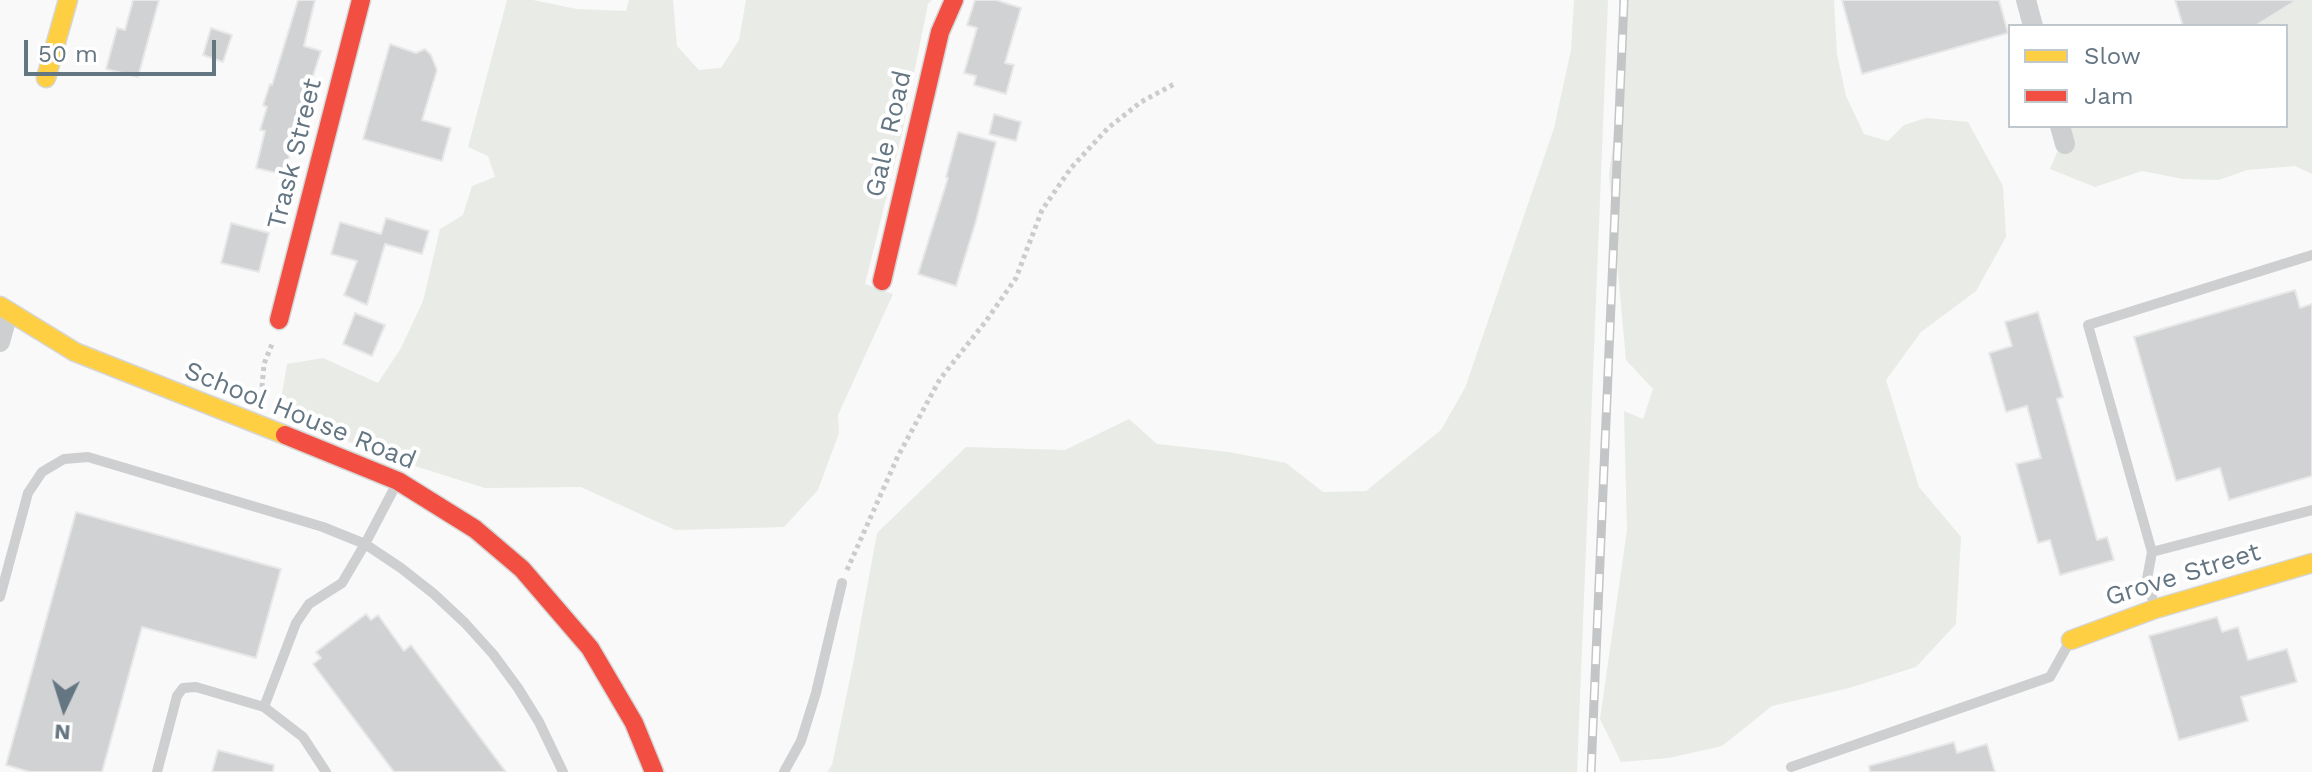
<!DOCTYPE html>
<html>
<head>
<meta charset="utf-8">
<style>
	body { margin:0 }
	#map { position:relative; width:2312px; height:772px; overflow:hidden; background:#f9f9f9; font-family:"Work Sans",sans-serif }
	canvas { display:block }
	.legend { position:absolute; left:2008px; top:24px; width:280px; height:104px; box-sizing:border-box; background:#fff; border:2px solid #c1c8cd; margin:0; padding:10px 14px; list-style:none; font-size:24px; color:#657683 }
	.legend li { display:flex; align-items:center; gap:16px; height:40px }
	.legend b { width:40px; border:2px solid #c1c8cd }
	.north { position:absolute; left:24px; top:668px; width:80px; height:80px; -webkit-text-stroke:6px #fff; paint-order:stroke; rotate:184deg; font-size:22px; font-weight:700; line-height:32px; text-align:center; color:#657683 }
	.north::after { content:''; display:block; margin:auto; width:28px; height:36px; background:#657683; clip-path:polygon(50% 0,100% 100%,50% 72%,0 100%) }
	.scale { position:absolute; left:24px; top:40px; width:192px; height:36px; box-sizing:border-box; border:4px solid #657683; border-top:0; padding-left:10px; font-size:24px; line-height:28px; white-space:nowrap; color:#657683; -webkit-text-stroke:6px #fff; paint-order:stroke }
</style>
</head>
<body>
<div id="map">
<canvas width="2312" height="772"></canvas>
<ul class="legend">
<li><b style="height:10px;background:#ffcf43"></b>Slow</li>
<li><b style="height:10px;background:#f24e42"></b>Jam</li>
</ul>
<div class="north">N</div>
<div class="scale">50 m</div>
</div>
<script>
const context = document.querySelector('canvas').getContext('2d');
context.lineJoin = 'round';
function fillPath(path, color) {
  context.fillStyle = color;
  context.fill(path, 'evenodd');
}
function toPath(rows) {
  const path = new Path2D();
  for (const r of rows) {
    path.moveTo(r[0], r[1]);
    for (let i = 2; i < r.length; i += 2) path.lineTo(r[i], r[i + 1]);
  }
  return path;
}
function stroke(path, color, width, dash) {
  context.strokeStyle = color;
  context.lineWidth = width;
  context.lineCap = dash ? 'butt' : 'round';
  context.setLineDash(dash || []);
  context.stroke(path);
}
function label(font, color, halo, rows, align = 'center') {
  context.font = font + ' "Work Sans",sans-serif';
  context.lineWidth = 8;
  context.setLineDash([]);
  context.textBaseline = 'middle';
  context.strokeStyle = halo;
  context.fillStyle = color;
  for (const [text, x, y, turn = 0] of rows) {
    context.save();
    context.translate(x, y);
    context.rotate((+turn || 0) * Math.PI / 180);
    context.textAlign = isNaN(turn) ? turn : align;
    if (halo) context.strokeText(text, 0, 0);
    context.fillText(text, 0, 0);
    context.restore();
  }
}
fillPath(toPath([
	[507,0,533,0,577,9,626,11,629,0,673,0,677,46,699,70,721,68,739,40,746,0,932,0,928,4,901,138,865,284,893,294,838,415,839,433,818,490,784,527,675,530,581,487,485,488,418,467,338,438,282,394,287,364,323,358,378,383,401,348,423,301,440,229,463,215,472,186,495,177,488,156,468,147],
	[1574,0,1608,0,1577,772,827,772,832,765,854,659,877,533,966,447,1065,450,1129,419,1157,444,1229,452,1286,463,1323,492,1366,491,1441,430,1465,388,1554,128,1571,50],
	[1619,0,1834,0,1837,54,1846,96,1864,134,1888,141,1904,125,1926,118,1968,122,2003,186,2006,237,1976,291,1921,332,1886,380,1919,487,1961,537,1956,624,1916,667,1849,688,1772,706,1722,746,1669,758,1621,762,1600,719,1627,530,1624,411,1643,419,1653,389,1626,360,1609,174,1622,78],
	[2268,0,2312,0,2312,174,2295,166,2247,170,2219,180,2183,179,2142,171,2095,187,2050,169,2066,131,2073,126,2286,126,2286,26,2225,26]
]), '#e8ebe6');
const building = toPath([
	[133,0,159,0,138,77,106,69,117,28,125,30,133,0],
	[298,0,315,0,304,46,321,51,294,135,285,175,256,168,265,131,260,130,267,107,263,105,270,84,272,85,298,0],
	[975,0,996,0,1021,8,1005,63,1014,65,1006,94,974,85,976,76,964,73,977,28,967,25,975,0],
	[1842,0,1999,0,2008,33,1862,74,1842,0],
	[2175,0,2297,0,2255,26,2183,26,2175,0],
	[211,28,232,35,223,62,203,55,211,28],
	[390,44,416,53,425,49,431,55,437,70,422,120,451,128,442,161,363,139,390,44],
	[994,114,1021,122,1016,141,989,134,994,114],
	[958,132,996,142,976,221,956,286,918,274,948,178,946,177,958,132],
	[386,218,429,231,422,254,385,244,367,305,344,295,357,261,331,254,340,222,381,234,386,218],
	[231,223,269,233,259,272,221,263,231,223],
	[2295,290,2300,308,2312,304,2312,476,2229,500,2220,468,2176,481,2134,337,2295,290],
	[2038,312,2063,397,2057,399,2097,540,2107,537,2114,560,2060,575,2050,540,2038,543,2016,464,2041,458,2027,406,2006,412,1989,353,2012,346,2005,322,2038,312],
	[355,313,385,325,372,356,343,344,355,313],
	[76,512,281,569,256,658,142,627,102,772,30,772,6,765,76,512],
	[366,614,371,620,378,615,404,651,411,645,506,772,394,772,313,664,321,658,316,652,366,614],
	[2217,617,2222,632,2238,627,2248,660,2287,649,2297,682,2241,697,2248,721,2179,740,2149,636,2217,617],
	[1954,742,1957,753,1987,744,1995,772,1870,772,1869,766,1954,742],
	[218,750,274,765,273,772,212,772,218,750]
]);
fillPath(building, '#d0d2d3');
stroke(building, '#e8e8e8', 2);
const slow = toPath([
	[46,78,68,0],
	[0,306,75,352,285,435],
	[2071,640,2155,609,2312,563]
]);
const jam = toPath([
	[882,281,940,32,954,0],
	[279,320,361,0],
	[285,435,398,481,475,529,522,569,590,648,634,723,654,772]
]);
stroke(slow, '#d5d6d7', 21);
stroke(jam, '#d5d6d7', 21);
stroke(toPath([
	[262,387,264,364,272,344],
	[847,570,898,456,940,379,986,321,1016,278,1042,210,1071,168,1108,128,1141,102,1176,83]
]), '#cbcccd', 5, [4, 4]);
stroke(toPath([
	[2312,255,2088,325,2152,552,2312,510],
	[2152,552,2147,579,2155,608],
	[0,597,28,493,42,472,64,459,88,457,323,527,365,544,401,568,434,594,465,623,493,654,518,688,539,722,563,772],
	[264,707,296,623,309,604,342,583,365,544,397,483],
	[1791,767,2050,677,2070,641],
	[157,772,177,696,183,688,196,687,264,707,303,737,326,772],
	[784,772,801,741,816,693,842,583]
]), '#cecfd0', 10);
stroke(toPath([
	[2026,0,2033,26],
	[2060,126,2065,144],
	[0,342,8,313]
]), '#cecfd0', 20);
stroke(slow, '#ffcf43', 18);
stroke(jam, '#f24e42', 18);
const rail = toPath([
	[1591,772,1624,0]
]);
stroke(rail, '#c3c5c6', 9);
stroke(rail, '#fff', 6, [18]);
label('26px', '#657683', '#fff', [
	["Gale Road",889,134,-77],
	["Trask Street",295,154,-76],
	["School House Road",300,416,22],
	["Grove Street",2183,575,-17]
]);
</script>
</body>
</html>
